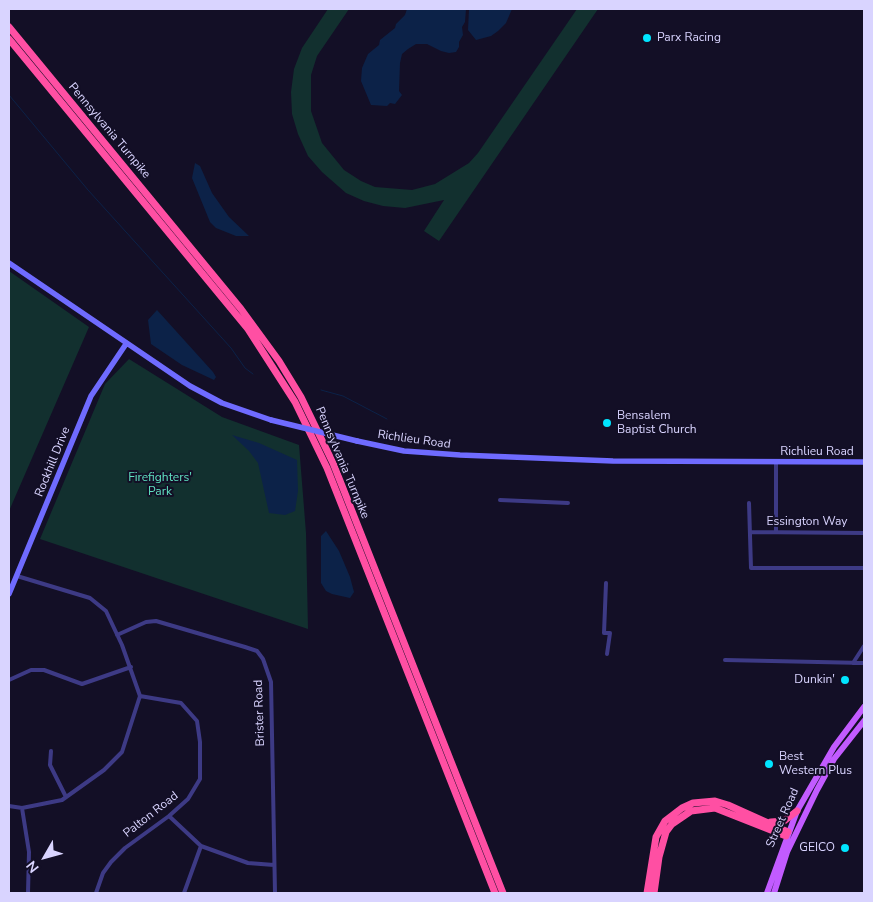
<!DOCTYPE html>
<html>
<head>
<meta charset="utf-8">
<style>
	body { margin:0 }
	#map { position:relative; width:873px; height:902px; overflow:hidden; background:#130f26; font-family:"Nunito Sans",sans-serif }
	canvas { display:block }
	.frame { position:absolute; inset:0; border:10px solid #d9d4ff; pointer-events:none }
	.north { position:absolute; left:20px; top:832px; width:50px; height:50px; -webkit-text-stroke:4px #130f26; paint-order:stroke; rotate:232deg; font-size:14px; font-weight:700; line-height:20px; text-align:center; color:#d9d4ff }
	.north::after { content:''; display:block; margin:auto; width:18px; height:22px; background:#d9d4ff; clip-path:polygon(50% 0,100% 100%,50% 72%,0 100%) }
</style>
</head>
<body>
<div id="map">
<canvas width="873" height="902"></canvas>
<div class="frame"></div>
<div class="north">N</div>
</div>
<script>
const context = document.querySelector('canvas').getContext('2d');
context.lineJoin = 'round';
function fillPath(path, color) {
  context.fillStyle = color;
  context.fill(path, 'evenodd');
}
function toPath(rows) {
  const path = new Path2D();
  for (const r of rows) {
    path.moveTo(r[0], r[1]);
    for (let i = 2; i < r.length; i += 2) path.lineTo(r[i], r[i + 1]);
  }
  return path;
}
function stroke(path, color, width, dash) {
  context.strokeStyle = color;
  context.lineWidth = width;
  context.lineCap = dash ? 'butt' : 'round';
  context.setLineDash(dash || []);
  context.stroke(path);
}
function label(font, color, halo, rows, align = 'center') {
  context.font = font + ' "Nunito Sans",sans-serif';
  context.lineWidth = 4;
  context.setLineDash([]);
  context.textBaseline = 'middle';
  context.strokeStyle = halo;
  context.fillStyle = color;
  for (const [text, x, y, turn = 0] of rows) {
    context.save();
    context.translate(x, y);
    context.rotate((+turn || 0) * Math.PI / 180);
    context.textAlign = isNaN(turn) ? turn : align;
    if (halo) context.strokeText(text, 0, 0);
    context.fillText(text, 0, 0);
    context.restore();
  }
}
fillPath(toPath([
	[328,9,349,9,317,56,311,75,311,111,322,143,344,170,361,181,375,187,412,190,435,184,469,163,478,153,577,9,598,9,439,241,424,231,444,200,405,208,383,206,364,201,346,193,322,172,308,156,298,134,292,114,291,92,294,69,302,48],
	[9,271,89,327,9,511],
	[129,359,222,417,299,445,306,533,308,629,40,539,105,384]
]), '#12302f');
fillPath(toPath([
	[407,9,466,9,465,22,462,27,463,35,459,42,459,47,456,52,449,53,441,51,427,44,416,44,408,49,402,54,400,63,399,91,402,95,395,104,390,103,387,106,371,105,361,81,362,68,368,54,379,45,380,40,395,28,396,24,405,15],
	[469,9,512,9,506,23,498,31,491,36,476,40,468,30],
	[195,163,200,166,212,193,229,217,249,236,236,236,216,228,210,222,192,178],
	[157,310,213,372,216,377,214,380,182,365,151,344,148,320],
	[232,435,259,443,297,460,298,491,295,511,285,515,269,513,258,463,249,451],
	[326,531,339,551,350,577,354,592,350,598,332,594,326,591,321,583,321,536]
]), '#0c2248');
stroke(toPath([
	[9,95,88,190,231,348,245,368,253,374],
	[321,390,343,396,387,419]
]), '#0c2248', 1);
stroke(toPath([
	[776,462,776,532],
	[500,500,568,503],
	[749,503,751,568,864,568],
	[750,532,864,533],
	[606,583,604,633,610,633,607,654],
	[117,635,146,622,156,621,245,647,257,651,263,659,271,682,275,893],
	[725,660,864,663],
	[853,663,864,646],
	[9,680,31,670,44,670,82,684,131,667],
	[51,751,50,765,66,797],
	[9,806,22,808,62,800,104,770,122,752,140,696,122,645,106,611,90,598,17,576],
	[22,808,29,852,28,893],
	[169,816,201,846,248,863,274,865],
	[96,893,103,873,111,862,125,848,169,816,188,799,200,779,200,742,197,721,181,703,140,696],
	[184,893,201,846]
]), '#3d3a85', 4);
stroke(toPath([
	[9,263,190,386,222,403,271,420],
	[357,441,404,451,460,455,613,461,864,462],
	[9,594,91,396,126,344]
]), '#6f6bff', 5.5);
stroke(toPath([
	[767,893,797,811,834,747,864,707],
	[774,893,787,852,817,790,834,759,864,721]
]), '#c25bff', 6);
stroke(toPath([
	[9,27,241,309,279,361,301,397,333,463,503,893],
	[9,39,248,329,295,402,327,468,495,893],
	[771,822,784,821,797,811],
	[647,893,656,837,665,821,682,808,693,803,715,801,728,805,788,832],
	[654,893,659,857,666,832,672,824,691,811,715,808,786,836]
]), '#ff4fa3', 7);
stroke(toPath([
	[271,420,357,441]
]), '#6f6bff', 5.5);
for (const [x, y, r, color] of [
	[647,38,5,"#00e5ff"],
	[607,423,5,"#00e5ff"],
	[845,680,5,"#00e5ff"],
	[769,764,5,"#00e5ff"],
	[845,848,5,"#00e5ff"]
]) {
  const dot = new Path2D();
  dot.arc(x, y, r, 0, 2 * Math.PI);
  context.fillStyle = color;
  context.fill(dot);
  stroke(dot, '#130f26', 2);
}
label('12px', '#d9d4ff', '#130f26', [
	["Parx Racing",657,38],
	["Bensalem",617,416],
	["Baptist Church",617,430],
	["Dunkin'",835,680,"right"],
	["Best",779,757],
	["Western Plus",779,771],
	["GEICO",835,848,"right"]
], 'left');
label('12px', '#d9d4ff', '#130f26', [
	["Pennsylvania Turnpike",109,131,50],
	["Richlieu Road",414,440,8],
	["Richlieu Road",817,452],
	["Rockhill Drive",53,462,-68],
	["Pennsylvania Turnpike",342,463,67],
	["Essington Way",807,522],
	["Brister Road",260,713,-92],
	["Palton Road",151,815,-38],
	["Street Road",783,818,-66]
]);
label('12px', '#5fe0c0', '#130f26', [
	["Firefighters'",160,478],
	["Park",160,492]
]);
</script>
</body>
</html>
